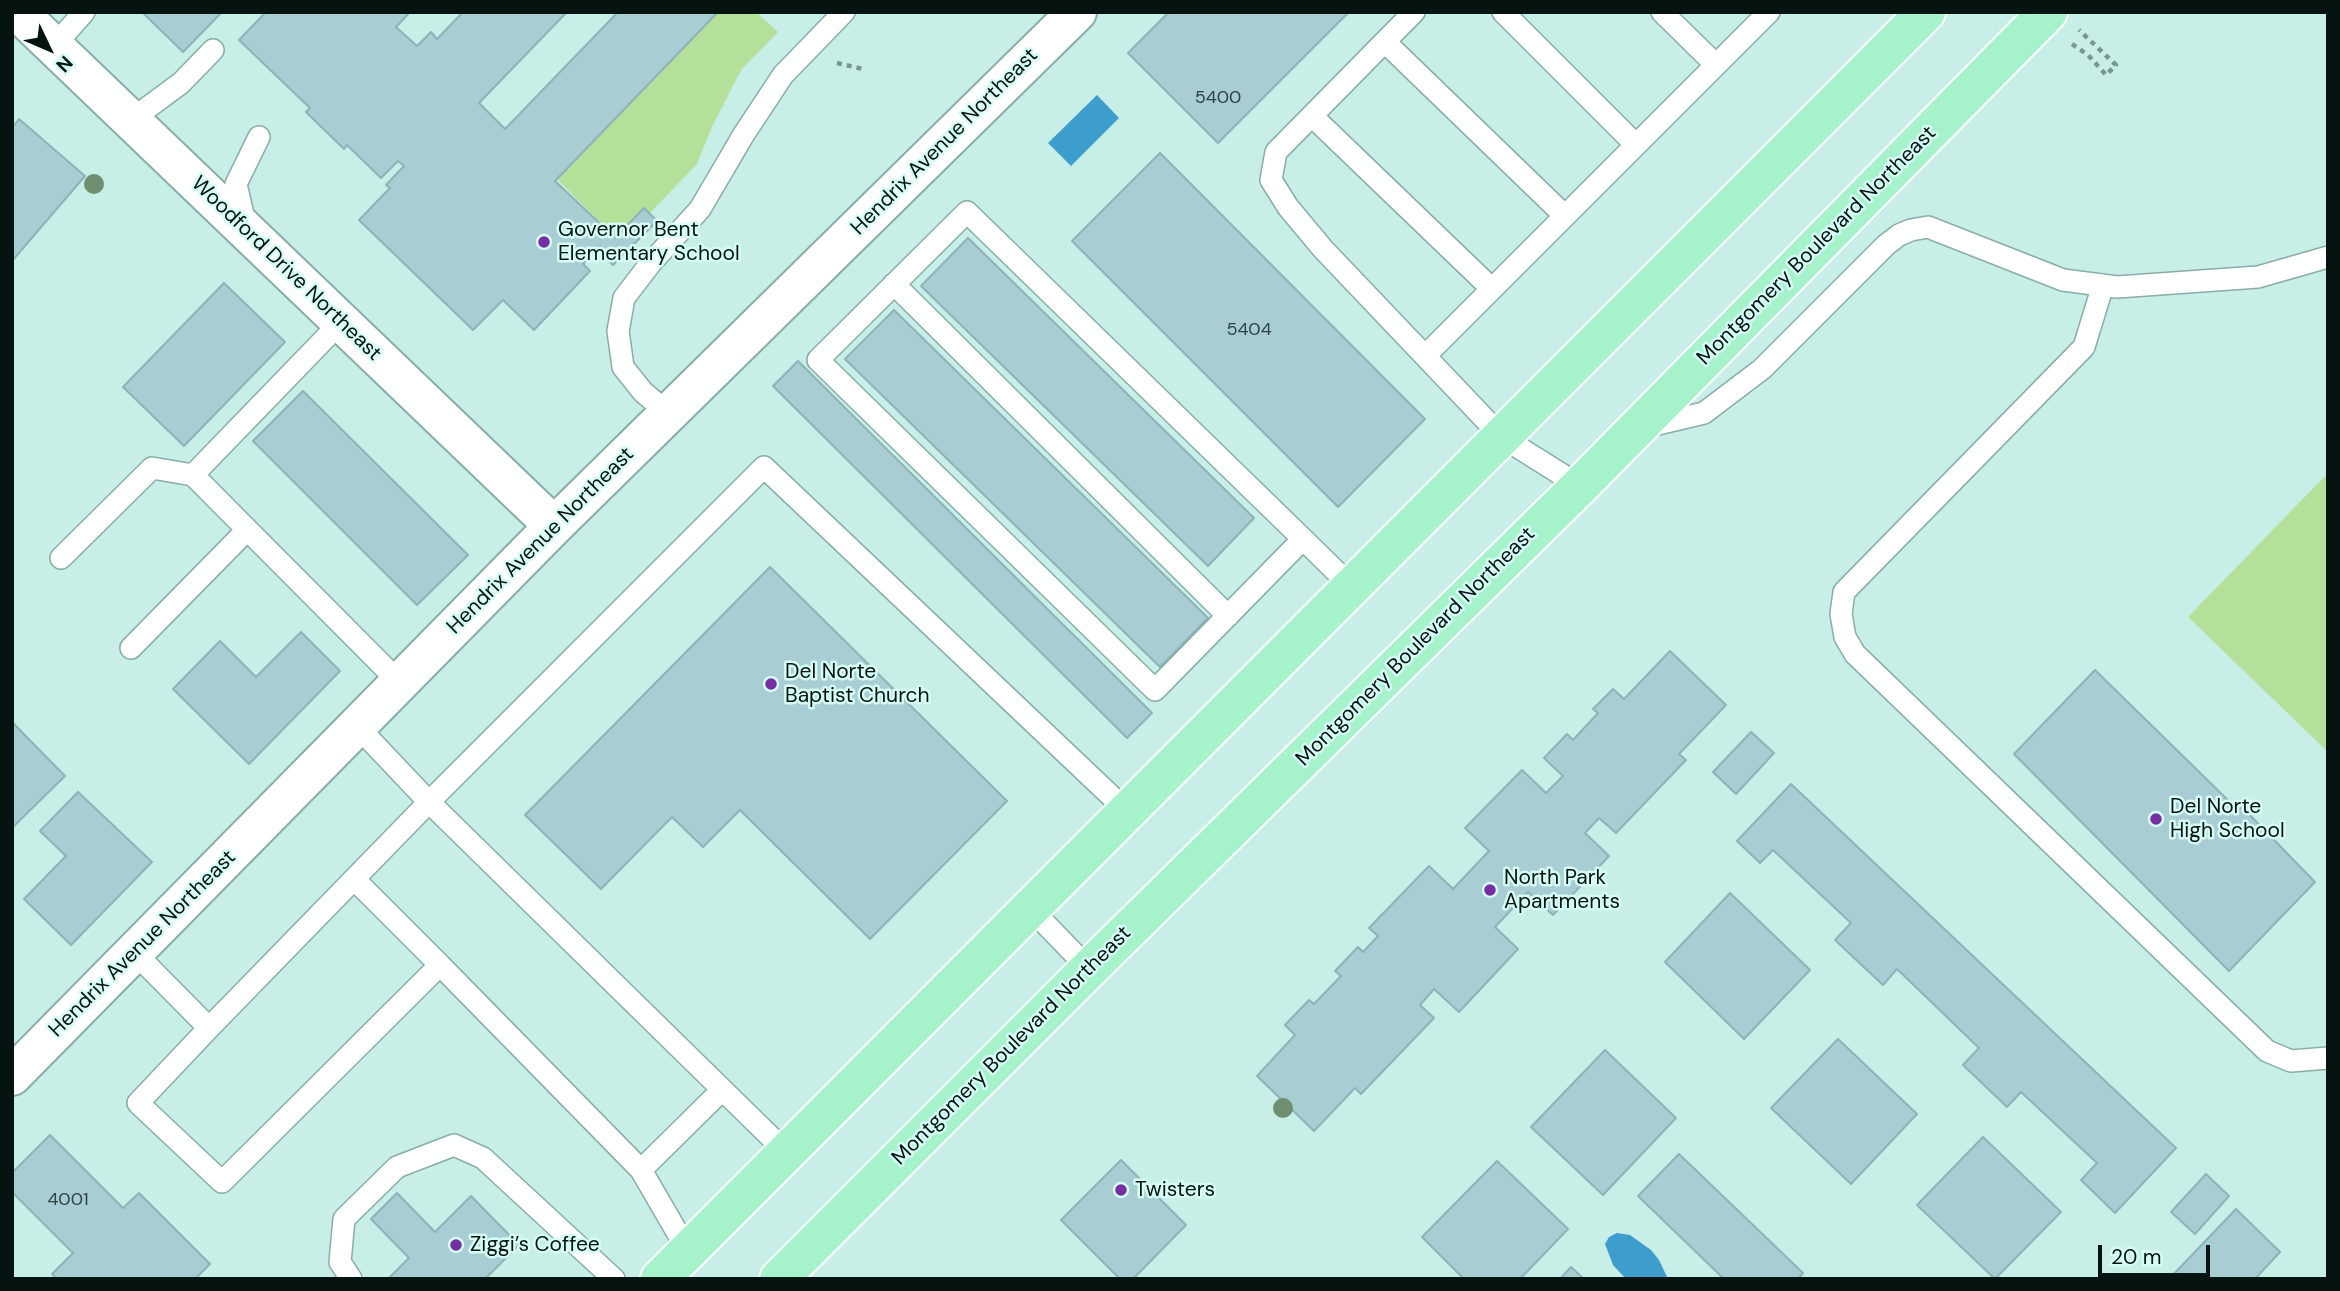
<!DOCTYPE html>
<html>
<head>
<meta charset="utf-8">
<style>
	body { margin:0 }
	#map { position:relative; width:2340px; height:1291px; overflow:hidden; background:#c8eee8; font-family:"DM Sans",sans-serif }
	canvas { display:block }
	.frame { position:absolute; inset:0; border:14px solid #051311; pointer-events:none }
	.north { position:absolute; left:14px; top:14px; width:70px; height:70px; -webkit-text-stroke:5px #d5fcf5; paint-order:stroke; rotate:134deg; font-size:19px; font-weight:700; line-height:28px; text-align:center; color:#051311 }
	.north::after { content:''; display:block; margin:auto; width:24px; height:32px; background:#051311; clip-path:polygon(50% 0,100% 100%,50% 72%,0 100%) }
	.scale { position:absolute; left:2098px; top:1245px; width:112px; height:32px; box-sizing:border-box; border:4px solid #051311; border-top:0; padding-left:9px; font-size:21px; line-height:24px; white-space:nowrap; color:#051311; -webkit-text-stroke:5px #d5fcf5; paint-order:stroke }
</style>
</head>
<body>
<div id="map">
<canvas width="2340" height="1291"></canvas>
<div class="frame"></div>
<div class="north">N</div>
<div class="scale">20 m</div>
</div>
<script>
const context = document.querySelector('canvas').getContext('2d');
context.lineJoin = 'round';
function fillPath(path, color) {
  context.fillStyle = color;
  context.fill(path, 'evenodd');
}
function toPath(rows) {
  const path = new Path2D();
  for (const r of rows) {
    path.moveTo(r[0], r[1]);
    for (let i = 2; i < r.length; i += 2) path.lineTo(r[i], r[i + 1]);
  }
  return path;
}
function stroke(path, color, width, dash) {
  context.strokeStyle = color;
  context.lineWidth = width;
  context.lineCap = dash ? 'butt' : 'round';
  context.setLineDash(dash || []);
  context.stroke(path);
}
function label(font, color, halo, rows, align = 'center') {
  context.font = font + ' "DM Sans",sans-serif';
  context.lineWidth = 5;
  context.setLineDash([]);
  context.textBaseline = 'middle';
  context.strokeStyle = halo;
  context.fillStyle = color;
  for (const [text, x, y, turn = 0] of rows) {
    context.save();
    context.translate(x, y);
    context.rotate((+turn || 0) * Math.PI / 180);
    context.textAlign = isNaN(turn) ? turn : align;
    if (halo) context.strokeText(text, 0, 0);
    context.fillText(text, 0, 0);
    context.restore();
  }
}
fillPath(toPath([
	[718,12,756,12,778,32,741,70,711,129,697,164,649,214,644,208,615,238,557,179],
	[2328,473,2328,752,2188,617]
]), '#b5e099');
fillPath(toPath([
	[1097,95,1119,118,1071,166,1048,143],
	[1617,1233,1630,1235,1651,1250,1659,1260,1668,1279,1625,1278,1613,1265,1605,1244,1609,1237]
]), '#3d9dcc');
const building = toPath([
	[142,12,222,12,183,52,142,12],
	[266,12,410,12,396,27,417,46,431,32,437,39,463,12,567,12,479,103,505,129,618,12,718,12,555,181,615,238,644,208,657,221,613,265,600,253,604,250,600,246,583,264,590,271,534,330,503,300,473,330,359,220,390,188,386,185,404,166,398,161,381,178,347,145,344,149,306,112,310,108,239,40,266,12],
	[1169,12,1349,12,1218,143,1128,53,1169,12],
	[19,119,85,176,12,261,12,128,19,119],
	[1160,153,1425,419,1338,507,1072,241,1160,153],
	[968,238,1254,518,1208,566,921,286,968,238],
	[224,283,285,342,184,446,123,387,224,283],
	[894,310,1208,618,1160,667,845,359,894,310],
	[798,361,1152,713,1127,738,773,386,798,361],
	[303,391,468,555,417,605,253,441,303,391],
	[770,567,1007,801,870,939,740,810,703,847,672,817,601,889,525,815,770,567],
	[301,632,340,671,249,764,173,689,220,641,256,677,301,632],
	[1670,651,1726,705,1679,754,1686,760,1616,833,1599,818,1585,833,1609,856,1553,915,1528,892,1495,927,1518,949,1459,1012,1434,989,1420,1005,1434,1018,1361,1094,1355,1088,1314,1131,1257,1076,1295,1035,1285,1025,1309,1000,1314,1004,1341,976,1335,971,1358,947,1363,952,1378,936,1369,928,1429,866,1453,889,1489,851,1465,828,1522,770,1546,793,1563,776,1544,758,1567,734,1573,740,1598,713,1593,709,1613,689,1624,699,1670,651],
	[2095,670,2238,810,2242,807,2315,882,2229,971,2014,754,2095,670],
	[12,722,65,776,12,828,12,722],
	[1751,732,1774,753,1736,794,1713,772,1751,732],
	[1791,784,2176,1148,2115,1213,2081,1180,2097,1163,2021,1092,2007,1107,1963,1065,1979,1048,1897,969,1883,985,1835,940,1851,923,1773,850,1760,863,1737,841,1791,784],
	[78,792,152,862,71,945,24,899,66,856,40,831,78,792],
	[1730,893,1810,970,1744,1039,1665,962,1730,893],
	[1838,1039,1917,1114,1851,1184,1771,1108,1838,1039],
	[1605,1050,1676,1118,1603,1195,1531,1127,1605,1050],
	[50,1135,123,1208,139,1193,210,1264,195,1279,57,1279,52,1274,73,1253,12,1192,12,1173,50,1135],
	[1983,1137,2061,1212,1995,1279,1917,1205,1983,1137],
	[1679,1154,1803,1273,1798,1279,1724,1279,1638,1196,1679,1154],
	[1121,1160,1186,1225,1133,1279,1120,1279,1061,1220,1121,1160],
	[1497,1161,1568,1229,1520,1279,1464,1279,1422,1237,1497,1161],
	[2206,1174,2229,1196,2195,1234,2171,1212,2206,1174],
	[397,1193,435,1232,471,1196,519,1245,485,1279,388,1279,409,1258,371,1219,397,1193],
	[2236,1209,2280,1252,2255,1279,2169,1279,2236,1209],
	[1571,1267,1584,1279,1560,1279,1571,1267]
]);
fillPath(building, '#a8cdd3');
stroke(building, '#8db2b8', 2);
const service = toPath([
	[1414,12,1276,152,1271,180,1288,207,1323,249,1502,437,1580,486],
	[1503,12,1636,145],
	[1662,12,1716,65],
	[1385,42,1565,216],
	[54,46,84,12],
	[1312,116,1492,289],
	[131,120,181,83,213,50],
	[245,223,236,184,259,137],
	[894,284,1228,616],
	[2103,285,2084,347,1844,592,1841,614,1845,637,1855,654,2267,1051,2291,1061,2328,1058],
	[341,322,193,475,400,683],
	[1425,356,1769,12],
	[669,414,643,392,623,367,618,331,624,298,650,264,700,209,744,134,783,75,844,12],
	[1645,427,1704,413,1762,369,1886,245,1899,235,1911,230,1928,227,2063,280,2117,287,2258,277,2328,257],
	[1303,539,1155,690,818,360,967,212,1303,539,1353,588],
	[61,558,152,468,193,475],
	[131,648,247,530],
	[357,726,429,802,787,1153],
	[354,879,440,965,222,1182,138,1103,209,1028,429,802,764,467,1128,812],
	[1031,909,1089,969],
	[134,952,209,1028],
	[440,965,641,1170,722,1090],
	[641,1170,688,1251],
	[351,1279,340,1262,344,1219,397,1167,454,1145,483,1158,614,1279]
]);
const minor = toPath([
	[18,12,554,526],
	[12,1076,554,526,1077,12]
]);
const primary = toPath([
	[660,1279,1926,12],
	[779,1279,1089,969,1580,486,2048,12]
]);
stroke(service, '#89ada7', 24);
stroke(minor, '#89ada7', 42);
stroke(primary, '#fff', 42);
stroke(toPath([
	[2072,44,2088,55,2106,75,2116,65,2079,30],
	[837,63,863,69]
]), '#799591', 4.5, [5, 5]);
stroke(service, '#fff', 21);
stroke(minor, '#fff', 38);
stroke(primary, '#a6f2cb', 38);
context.fillStyle = '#6f9070';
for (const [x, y] of [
	[94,184],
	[1283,1108]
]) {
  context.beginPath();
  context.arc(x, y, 10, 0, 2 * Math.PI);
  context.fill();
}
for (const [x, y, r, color] of [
	[544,242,7,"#752fa3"],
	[771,684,7,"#752fa3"],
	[2156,819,7,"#752fa3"],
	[1490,890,7,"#752fa3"],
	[1121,1190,7,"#752fa3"],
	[456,1245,7,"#752fa3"]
]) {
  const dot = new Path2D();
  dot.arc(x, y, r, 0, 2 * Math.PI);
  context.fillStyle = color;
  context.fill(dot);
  stroke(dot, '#d5fcf5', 2.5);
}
label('18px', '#2e4242', null, [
	["5400",1218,98],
	["5404",1249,330],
	["4001",68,1200]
]);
label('21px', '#051311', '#d5fcf5', [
	["Hendrix Avenue Northeast",945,142,-45],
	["Montgomery Boulevard Northeast",1817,246,-45],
	["Woodford Drive Northeast",286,269,44],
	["Hendrix Avenue Northeast",541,541,-45],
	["Montgomery Boulevard Northeast",1416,647,-45],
	["Hendrix Avenue Northeast",143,944,-45],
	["Montgomery Boulevard Northeast",1012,1046,-45]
]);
label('21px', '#051311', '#d5fcf5', [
	["Governor Bent",558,230],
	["Elementary School",558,254],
	["Del Norte",785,672],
	["Baptist Church",785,696],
	["Del Norte",2170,807],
	["High School",2170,831],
	["North Park",1504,878],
	["Apartments",1504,902],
	["Twisters",1135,1190],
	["Ziggi’s Coffee",470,1245]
], 'left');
</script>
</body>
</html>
